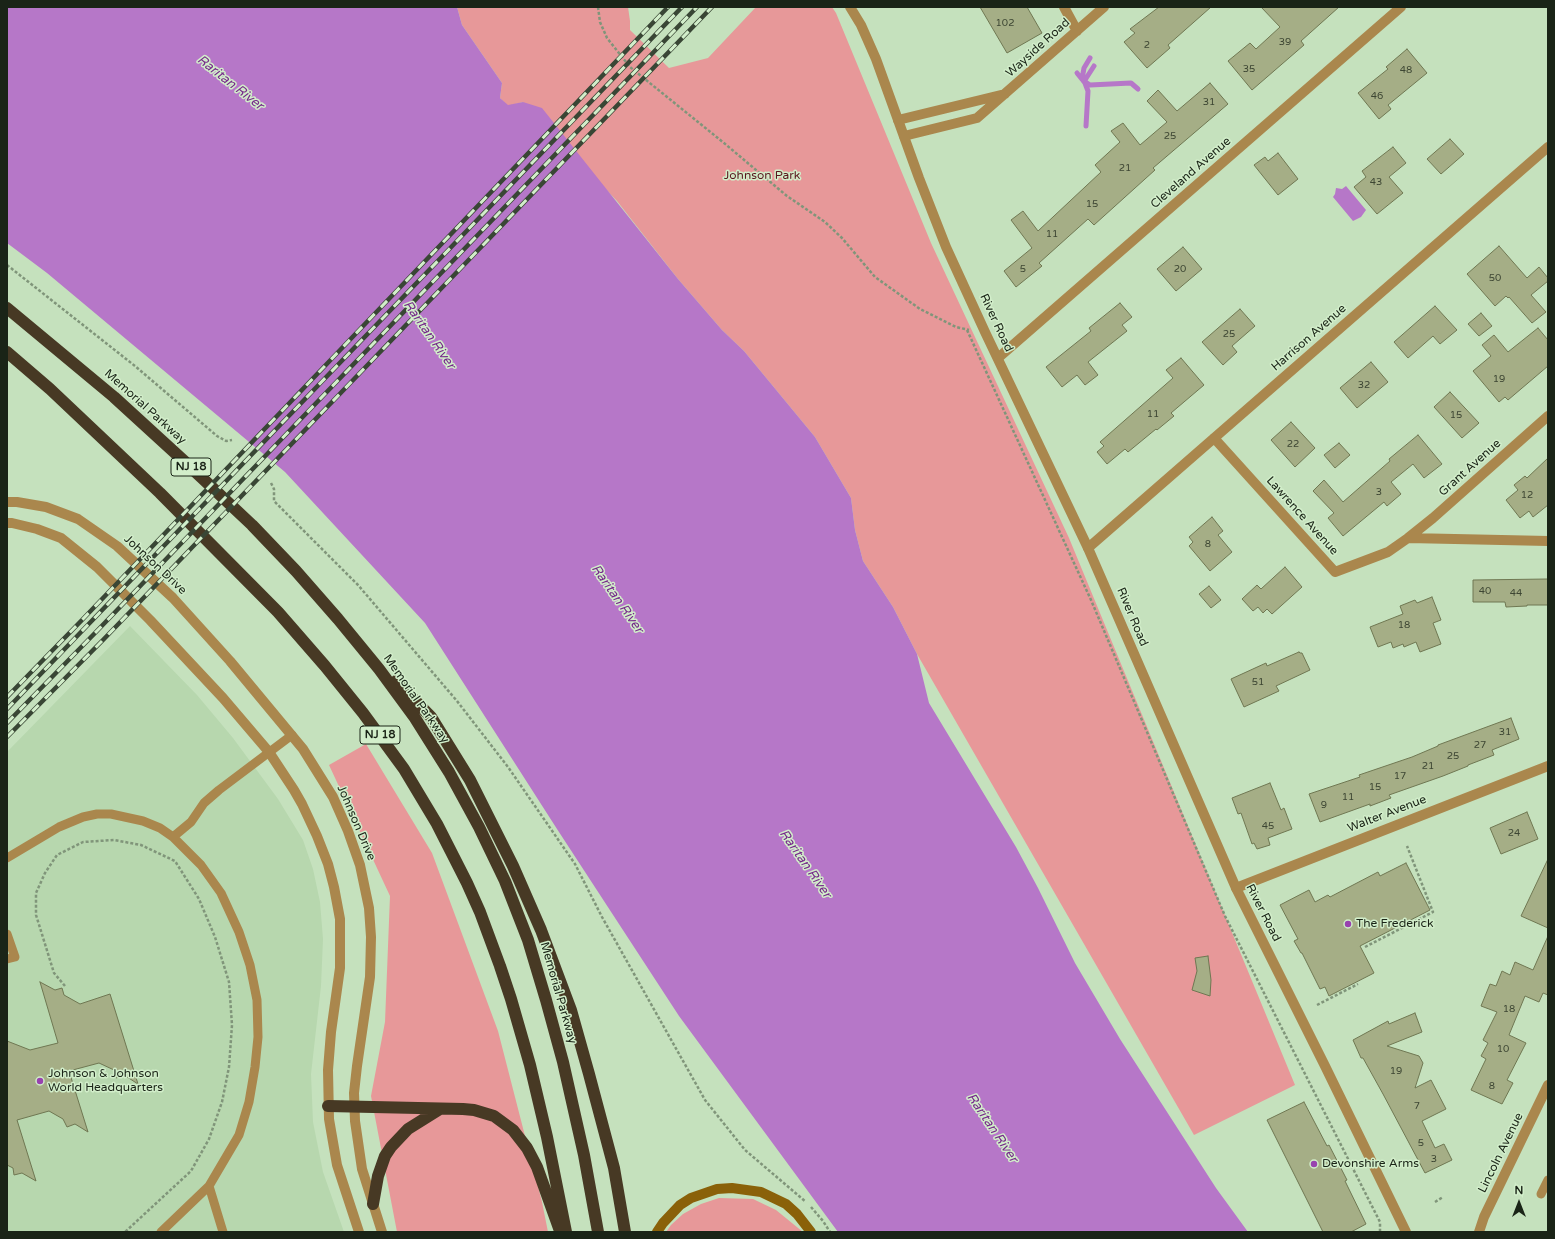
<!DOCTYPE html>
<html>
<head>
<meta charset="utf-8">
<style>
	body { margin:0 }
	#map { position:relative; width:1555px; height:1239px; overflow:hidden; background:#c5e1bd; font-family:"Varela Round",sans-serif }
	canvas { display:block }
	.frame { position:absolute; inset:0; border:8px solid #1a2417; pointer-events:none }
	.north { position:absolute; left:1499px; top:1183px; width:40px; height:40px; -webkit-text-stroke:3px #d2eeca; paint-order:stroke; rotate:0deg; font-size:11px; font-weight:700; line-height:16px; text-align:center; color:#1a2417 }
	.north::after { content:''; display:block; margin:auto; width:14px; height:18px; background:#1a2417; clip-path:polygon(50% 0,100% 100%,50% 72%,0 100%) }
</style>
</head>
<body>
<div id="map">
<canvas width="1555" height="1239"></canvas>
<div class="frame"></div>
<div class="north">N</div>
</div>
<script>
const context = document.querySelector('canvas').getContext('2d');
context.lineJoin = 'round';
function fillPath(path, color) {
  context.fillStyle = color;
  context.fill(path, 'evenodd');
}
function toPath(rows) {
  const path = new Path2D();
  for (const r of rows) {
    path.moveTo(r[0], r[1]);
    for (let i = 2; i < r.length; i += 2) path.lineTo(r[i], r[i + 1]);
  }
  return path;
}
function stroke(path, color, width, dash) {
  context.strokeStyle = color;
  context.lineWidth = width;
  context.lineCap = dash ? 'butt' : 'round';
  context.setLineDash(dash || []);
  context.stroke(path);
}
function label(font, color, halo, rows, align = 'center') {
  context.font = font + ' "Varela Round",sans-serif';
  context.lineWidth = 3;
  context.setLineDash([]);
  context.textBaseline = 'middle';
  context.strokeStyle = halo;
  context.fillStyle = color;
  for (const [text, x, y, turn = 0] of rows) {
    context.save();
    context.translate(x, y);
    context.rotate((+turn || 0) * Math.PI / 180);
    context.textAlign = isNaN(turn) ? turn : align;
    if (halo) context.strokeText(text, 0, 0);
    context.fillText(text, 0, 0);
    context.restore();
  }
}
fillPath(toPath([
	[130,626,197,695,233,738,278,799,303,840,313,869,320,902,323,939,321,986,311,1074,313,1122,323,1172,344,1232,7,1232,7,752]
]), '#b7d7ae');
fillPath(toPath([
	[457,7,628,7,630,21,630,30,669,68,708,58,756,7,832,7,836,13,931,243,1069,538,1295,1085,1194,1135,917,654,893,607,863,561,855,530,851,498,815,437,744,351,722,330,678,279,617,201,523,102,508,106,500,98,502,83,462,25],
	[366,744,432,853,498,1031,542,1202,548,1232,397,1232,371,1096,385,1022,390,896,329,765],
	[719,1198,753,1199,776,1210,803,1232,666,1232,671,1225,683,1214,701,1204]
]), '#e79899');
fillPath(toPath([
	[7,7,457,7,462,25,502,83,500,98,508,105,523,102,542,108,678,279,722,330,744,351,815,437,851,498,855,530,863,561,893,607,917,654,929,703,1016,847,1038,888,1075,963,1120,1039,1216,1188,1248,1232,838,1232,679,1016,557,829,425,623,285,472,47,273,7,243],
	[1346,186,1366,210,1361,217,1353,221,1333,197,1335,194,1336,188,1342,189]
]), '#b677c8');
stroke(toPath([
	[1077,73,1085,83,1088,91,1086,126],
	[1082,79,1084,68,1090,58],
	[1082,79,1085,80,1094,66],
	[1084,81,1090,85,1131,83,1138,89]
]), '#b677c8', 5);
const building = toPath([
	[980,7,1027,7,1042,33,1007,53,980,7],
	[1159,7,1211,7,1168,45,1170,48,1147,68,1124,42,1135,33,1130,29,1159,7],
	[1261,7,1339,7,1301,41,1304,45,1252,90,1228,61,1250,43,1256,49,1280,27,1261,7],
	[1407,49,1427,73,1388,105,1391,109,1379,119,1358,93,1388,69,1386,67,1407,49],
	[1210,83,1228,104,1153,168,1155,170,1094,225,1088,219,1039,263,1042,266,1016,287,1004,271,1032,248,1011,220,1023,211,1038,231,1101,172,1095,165,1120,142,1111,131,1123,123,1140,145,1167,122,1147,101,1158,90,1177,111,1210,83],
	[1450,139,1464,154,1441,174,1427,159,1450,139],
	[1393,147,1406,163,1389,177,1403,193,1377,214,1354,187,1366,177,1362,171,1393,147],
	[1278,153,1298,179,1278,195,1254,165,1265,157,1268,161,1278,153],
	[1499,246,1527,278,1539,267,1548,278,1548,281,1531,295,1546,312,1532,323,1509,297,1508,298,1506,296,1495,306,1467,274,1499,246],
	[1183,247,1202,269,1176,291,1157,269,1183,247],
	[1120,303,1132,317,1122,325,1127,331,1088,362,1098,375,1085,385,1077,375,1062,387,1046,367,1091,331,1089,328,1120,303],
	[1435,306,1457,330,1440,344,1433,336,1408,358,1394,342,1435,306],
	[1240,309,1255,326,1232,346,1237,352,1223,365,1202,342,1240,309],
	[1481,313,1492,326,1479,336,1468,324,1481,313],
	[1538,328,1548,340,1548,366,1508,400,1505,397,1499,402,1473,371,1491,356,1482,345,1494,335,1508,352,1538,328],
	[1181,358,1204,385,1171,413,1174,416,1157,430,1156,429,1128,452,1125,449,1107,464,1097,452,1104,446,1100,442,1173,378,1166,370,1181,358],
	[1371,362,1388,382,1357,408,1340,388,1371,362],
	[1450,392,1479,423,1462,438,1434,407,1450,392],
	[1291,422,1315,448,1295,467,1271,440,1291,422],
	[1418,435,1442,464,1424,478,1413,464,1391,482,1401,494,1387,506,1384,502,1343,536,1328,518,1334,513,1313,491,1324,480,1343,502,1390,461,1389,459,1418,435],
	[1339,443,1350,455,1335,468,1324,455,1339,443],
	[1548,458,1548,505,1533,517,1529,511,1520,518,1506,500,1518,490,1514,485,1525,476,1527,478,1548,458],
	[1212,517,1223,531,1218,535,1232,552,1210,571,1189,546,1193,542,1189,537,1212,517],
	[1285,567,1302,587,1272,614,1267,609,1263,613,1258,607,1253,611,1242,599,1257,585,1261,589,1285,567],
	[1548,579,1548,605,1527,605,1527,606,1506,607,1505,602,1473,602,1473,580,1548,579],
	[1209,586,1221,600,1211,608,1199,594,1209,586],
	[1432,597,1441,620,1433,623,1441,644,1420,652,1416,642,1404,647,1403,644,1393,648,1391,642,1378,647,1370,627,1403,614,1400,606,1415,600,1417,603,1432,597],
	[1299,652,1300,653,1302,653,1310,670,1276,686,1279,691,1244,707,1231,679,1266,663,1267,666,1299,652],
	[1511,718,1519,739,1492,750,1494,755,1468,765,1468,766,1443,776,1389,795,1391,798,1370,806,1370,804,1320,822,1309,794,1360,777,1359,775,1412,757,1438,746,1438,745,1511,718],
	[1270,783,1281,810,1284,808,1292,829,1268,838,1270,845,1257,849,1254,843,1252,844,1241,813,1238,814,1232,798,1270,783],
	[1527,812,1538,839,1501,854,1490,828,1527,812],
	[1548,859,1548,928,1521,916,1548,859],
	[1406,863,1430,910,1360,946,1374,973,1329,996,1325,987,1320,989,1302,953,1301,953,1294,941,1298,939,1280,905,1309,890,1315,902,1328,895,1330,897,1378,872,1380,876,1406,863],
	[1548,936,1548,995,1543,993,1539,1002,1525,996,1509,1035,1526,1043,1507,1080,1513,1083,1502,1104,1471,1090,1486,1059,1481,1056,1488,1043,1483,1040,1497,1012,1481,1006,1490,984,1496,986,1502,971,1510,975,1515,962,1533,970,1548,936],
	[1208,956,1211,980,1210,996,1192,990,1197,971,1195,958,1208,956],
	[40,982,55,990,62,988,64,995,80,1004,110,994,138,1084,124,1075,116,1078,114,1070,99,1063,69,1071,88,1132,75,1124,67,1127,63,1119,49,1111,17,1120,36,1181,22,1173,14,1175,13,1168,7,1165,7,1041,30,1050,58,1043,40,982],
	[1415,1013,1422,1032,1387,1046,1419,1056,1423,1063,1415,1088,1431,1080,1446,1109,1422,1121,1435,1148,1444,1144,1452,1160,1425,1173,1383,1094,1363,1058,1361,1058,1353,1040,1388,1021,1389,1024,1415,1013],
	[1304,1102,1327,1146,1329,1145,1347,1180,1345,1181,1366,1224,1351,1232,1323,1232,1267,1120,1304,1102]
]);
fillPath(building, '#a5ae86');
stroke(building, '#6f7752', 1);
stroke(toPath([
	[598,7,600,22,607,38,630,67,724,143,787,196,825,222,842,238,875,277,920,309,956,327,969,330],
	[7,265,135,366,217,436,226,441,232,440],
	[967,330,1091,600,1225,916,1380,1222,1380,1232],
	[271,483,274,489,274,501,358,585,457,701,508,767,575,864,602,917,705,1100,745,1150,806,1202],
	[1365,947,1433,912,1407,846],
	[65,986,54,973,36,915,36,893,45,873,57,855,83,842,114,840,141,845,175,861,199,899,215,937,229,982,232,1025,229,1067,222,1102,209,1139,191,1171,125,1232],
	[1317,1005,1358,984],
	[1435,1202,1443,1197],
	[811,1207,823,1221,830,1232]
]), '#80957a', 2.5, [3, 2]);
stroke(toPath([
	[173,837,191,822,204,803,219,790,292,735],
	[7,858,59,827,83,817,97,814,111,814,143,821,160,828,173,837,201,865,221,893,239,932,250,965,257,1000,258,1037,255,1067,249,1102,239,1135,209,1186,161,1232],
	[7,934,15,957,7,959],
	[209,1186,223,1232],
	[1541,1194,1548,1180]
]), '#aa874d', 9);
stroke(toPath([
	[1064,7,1077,31],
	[898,120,1005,94],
	[904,136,977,118,1104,7],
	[998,358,1401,7],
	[1214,438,1335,572,1388,552,1408,538,1548,541],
	[1408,538,1433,518,1548,416],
	[1088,548,1548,147],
	[1236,888,1548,766],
	[1479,1232,1484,1217,1548,1085]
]), '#aa874d', 10);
stroke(toPath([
	[850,7,861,25,876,59,919,178,946,247,985,332,1088,548,1236,888,1325,1066,1406,1232],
	[7,502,17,502,46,507,78,519,117,546,173,598,230,661,303,749,333,797,348,831,360,865,369,908,371,937,370,977,357,1066,354,1093,355,1121,362,1169,382,1232],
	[7,523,12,523,37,529,61,538,97,567,150,620,223,698,269,752,294,790,302,804,317,836,328,864,334,887,340,919,340,968,331,1032,328,1070,329,1119,337,1165,359,1232]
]), '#aa874d', 10);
stroke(toPath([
	[657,1232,663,1223,680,1205,691,1198,717,1189,732,1188,761,1192,786,1204,797,1214,811,1232]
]), '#8a6109', 10);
stroke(toPath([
	[7,308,114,397,184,461,252,525,296,571,338,619,379,669,415,718,449,772,479,827,505,881,528,940,546,1000,563,1062,584,1155,598,1232],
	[7,352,50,389,160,493,278,612,325,666,363,713,404,769,437,824,467,883,480,912,500,966,511,999,530,1065,547,1137,566,1232],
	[396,681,431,717,470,780,513,866,541,930,571,1010,589,1074,614,1168,625,1232],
	[328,1106,463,1109,474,1110,494,1116,513,1130,527,1148,537,1167,560,1231],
	[373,1204,378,1176,385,1156,391,1147,408,1129,440,1109]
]), '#473924', 12);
const rail = toPath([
	[7,697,82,620,668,7],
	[7,709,682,7],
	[7,723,95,633,697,7],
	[7,737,103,640,712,7]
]);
stroke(rail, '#394635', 4.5);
stroke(rail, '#d2eeca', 3, [9]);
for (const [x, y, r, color] of [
	[1348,924,4,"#9842af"],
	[40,1081,4,"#9842af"],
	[1314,1164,4,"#9842af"]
]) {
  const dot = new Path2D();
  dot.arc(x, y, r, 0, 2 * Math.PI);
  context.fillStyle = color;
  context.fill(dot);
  stroke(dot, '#d2eeca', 1.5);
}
label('10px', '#3d4633', null, [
	["102",1005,23],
	["39",1285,42],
	["2",1147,45],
	["35",1249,69],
	["48",1406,70],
	["46",1377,96],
	["31",1209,102],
	["25",1170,136],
	["21",1125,168],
	["43",1376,182],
	["15",1092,204],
	["11",1052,234],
	["5",1023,269],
	["20",1180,269],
	["50",1495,278],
	["25",1229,334],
	["19",1499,379],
	["32",1364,385],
	["11",1153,414],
	["15",1456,415],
	["22",1293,444],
	["3",1379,492],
	["12",1527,495],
	["8",1208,544],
	["40",1485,591],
	["44",1516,593],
	["18",1404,625],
	["51",1258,682],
	["31",1505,732],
	["27",1480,745],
	["25",1453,756],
	["21",1428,766],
	["17",1400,776],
	["15",1375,787],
	["11",1348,797],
	["9",1324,805],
	["45",1268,826],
	["24",1514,833],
	["18",1509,1009],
	["10",1503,1049],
	["19",1396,1071],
	["8",1492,1086],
	["7",1417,1106],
	["5",1421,1143],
	["3",1434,1159]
]);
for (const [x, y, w] of [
	[191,467,40],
	[380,735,40]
]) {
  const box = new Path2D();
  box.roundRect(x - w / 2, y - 9, w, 18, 3);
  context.fillStyle = '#d2eeca';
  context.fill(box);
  stroke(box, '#1a2417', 1);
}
label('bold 11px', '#1a2417', null, [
	["NJ 18",191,467],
	["NJ 18",380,735]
]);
label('12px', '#1a2417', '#d2eeca', [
	["Wayside Road",1038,48,-42],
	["Cleveland Avenue",1191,173,-41],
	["River Road",996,323,65],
	["Harrison Avenue",1309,338,-41],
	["Memorial Parkway",145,407,42],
	["Grant Avenue",1470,468,-42],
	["Lawrence Avenue",1302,516,48],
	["Johnson Drive",155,565,43],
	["River Road",1132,617,67],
	["Memorial Parkway",416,699,55],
	["Walter Avenue",1387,814,-21],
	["Johnson Drive",356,823,67],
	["River Road",1263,913,63],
	["Memorial Parkway",558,993,74],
	["Lincoln Avenue",1501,1153,-64]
]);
label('12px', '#59151d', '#d2eeca', [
	["Johnson Park",762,176]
]);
label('12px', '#1a2417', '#d2eeca', [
	["The Frederick",1356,924],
	["Johnson & Johnson",48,1074],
	["World Headquarters",48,1088],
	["Devonshire Arms",1322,1164]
], 'left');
label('italic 13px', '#76298a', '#d2eeca', [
	["Raritan River",230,83,38],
	["Raritan River",429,335,55],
	["Raritan River",617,599,55],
	["Raritan River",805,864,55],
	["Raritan River",992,1128,56]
]);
</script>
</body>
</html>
